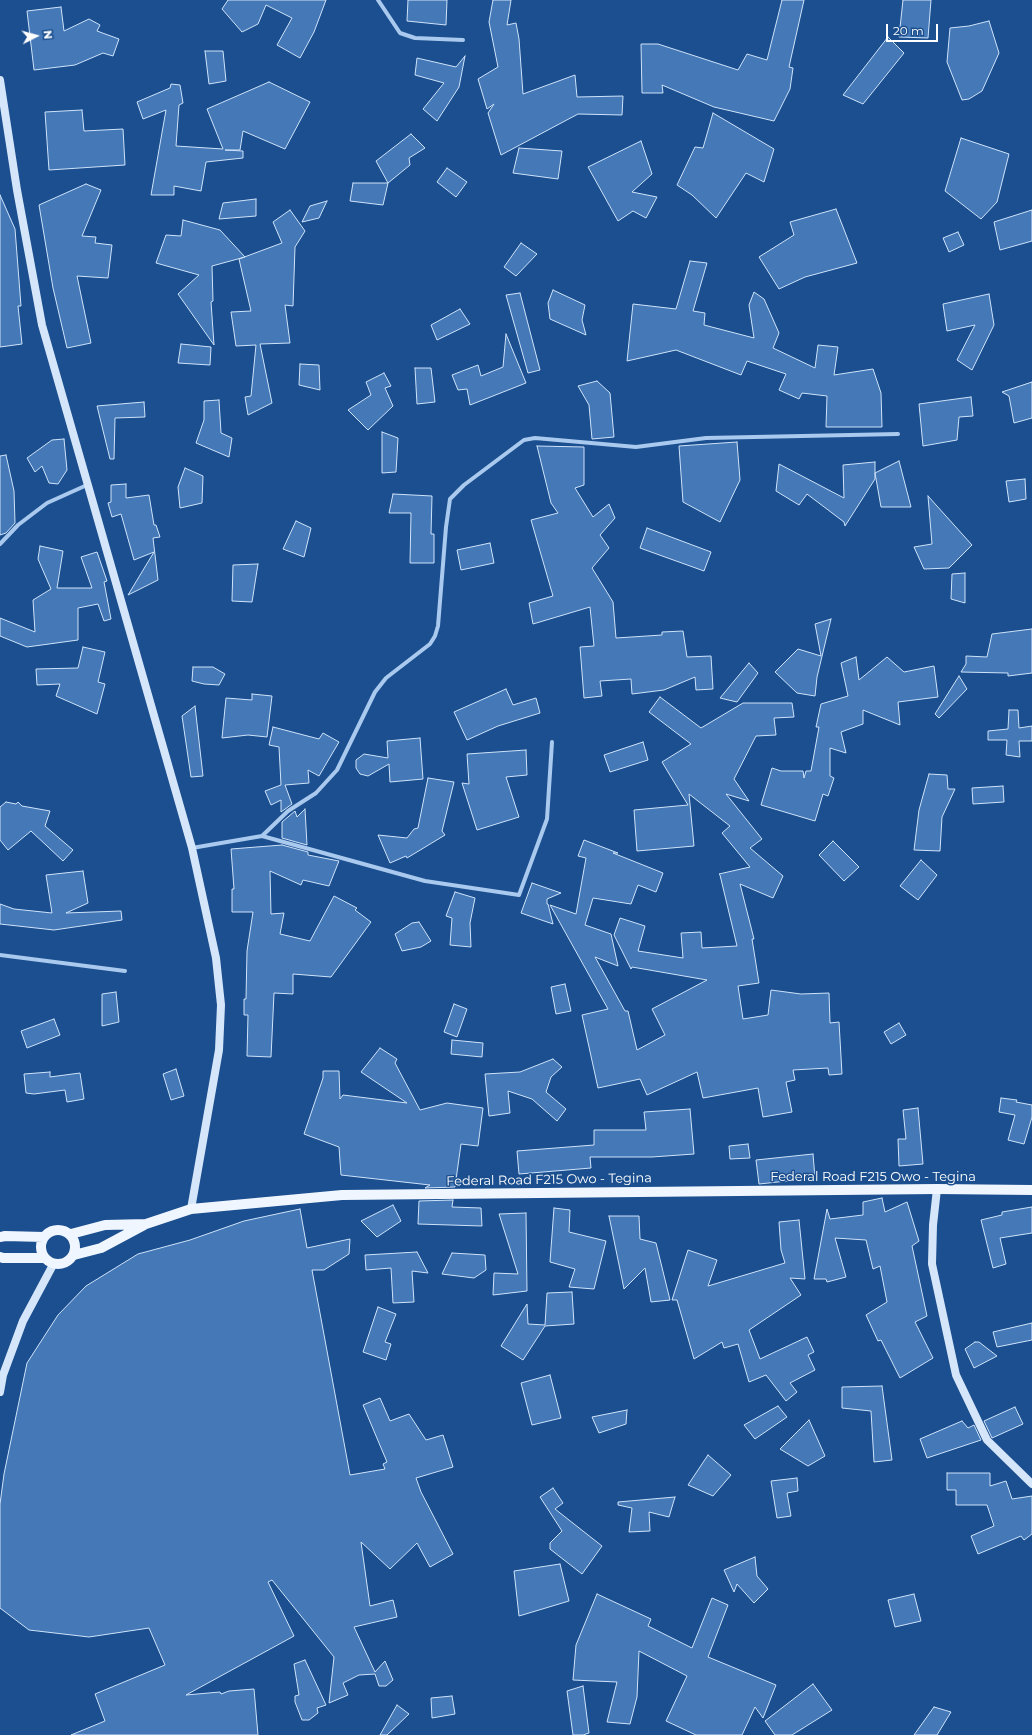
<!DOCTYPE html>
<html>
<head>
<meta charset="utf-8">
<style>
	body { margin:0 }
	#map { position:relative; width:1032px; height:1735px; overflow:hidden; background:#1b4f8f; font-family:Montserrat,sans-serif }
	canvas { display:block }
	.north { position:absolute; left:16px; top:16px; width:40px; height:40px; -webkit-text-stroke:3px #1b4f8f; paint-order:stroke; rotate:84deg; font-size:11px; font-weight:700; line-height:16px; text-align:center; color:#fff }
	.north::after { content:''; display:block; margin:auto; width:14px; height:18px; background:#fff; clip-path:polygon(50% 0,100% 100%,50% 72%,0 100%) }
	.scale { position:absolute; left:886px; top:24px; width:52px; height:18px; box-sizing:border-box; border:2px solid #fff; border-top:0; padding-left:5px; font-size:12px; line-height:14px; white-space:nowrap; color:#fff; -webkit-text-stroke:3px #1b4f8f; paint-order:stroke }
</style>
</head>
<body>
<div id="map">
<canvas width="1032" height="1735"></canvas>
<div class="north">N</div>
<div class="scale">20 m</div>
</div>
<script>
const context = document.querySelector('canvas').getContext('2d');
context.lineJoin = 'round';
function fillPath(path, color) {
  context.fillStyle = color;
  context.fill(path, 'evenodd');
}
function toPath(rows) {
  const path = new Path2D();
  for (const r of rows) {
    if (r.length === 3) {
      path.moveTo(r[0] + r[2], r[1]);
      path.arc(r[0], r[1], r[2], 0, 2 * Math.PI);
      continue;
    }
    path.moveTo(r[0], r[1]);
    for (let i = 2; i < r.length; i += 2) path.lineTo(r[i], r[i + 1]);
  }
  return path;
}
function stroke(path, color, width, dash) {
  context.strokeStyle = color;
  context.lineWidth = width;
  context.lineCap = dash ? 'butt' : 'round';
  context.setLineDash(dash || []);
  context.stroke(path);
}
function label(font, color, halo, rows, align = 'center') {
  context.font = font + ' Montserrat,sans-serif';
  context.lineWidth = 3;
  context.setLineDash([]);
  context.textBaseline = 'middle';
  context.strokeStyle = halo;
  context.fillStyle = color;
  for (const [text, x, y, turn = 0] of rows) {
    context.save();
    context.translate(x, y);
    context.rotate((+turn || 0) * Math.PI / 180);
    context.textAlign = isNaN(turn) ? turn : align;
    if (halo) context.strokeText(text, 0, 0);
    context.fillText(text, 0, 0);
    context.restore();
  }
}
const building = toPath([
	[228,0,326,0,314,32,300,58,277,45,292,18,266,5,258,24,242,32,222,9,228,0],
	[408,0,447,0,446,25,407,21,408,0],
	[493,0,511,0,507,25,516,23,519,39,523,94,575,75,577,97,623,96,622,115,578,114,501,155,488,113,494,104,487,109,478,79,498,67,489,22,493,0],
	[782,0,804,0,789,67,793,68,790,89,774,121,714,107,662,85,663,93,642,93,641,44,658,44,738,70,747,54,767,60,782,0],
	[903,0,931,0,928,38,899,37,903,0],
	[61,7,64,31,89,19,100,25,97,31,119,39,113,56,103,53,75,65,34,70,27,11,61,7],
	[989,21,999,53,982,91,969,99,962,100,947,62,950,28,969,26,989,21],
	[888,37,904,53,863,104,843,95,888,37],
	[205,51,223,51,226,81,209,84,205,51],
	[465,56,459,87,437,121,423,109,444,83,415,75,417,58,456,67,465,56],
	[269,82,310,102,285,149,243,131,240,150,225,150,243,151,243,158,206,162,201,191,174,186,174,195,151,195,166,110,143,119,137,102,170,88,171,84,180,85,183,103,179,105,176,146,223,149,207,109,269,82],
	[82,110,84,131,123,129,125,165,49,170,45,112,82,110],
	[713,113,774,149,764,182,746,173,716,218,692,195,677,185,695,147,703,148,713,113],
	[411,134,425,148,409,158,410,165,388,183,376,161,411,134],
	[961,138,1009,154,997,202,981,219,945,191,961,138],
	[641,141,652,174,632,192,657,197,646,218,633,211,618,221,588,167,641,141],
	[519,148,562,151,558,179,513,173,519,148],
	[447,168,467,182,456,197,437,182,447,168],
	[353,183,388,183,383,205,350,201,353,183],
	[86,184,101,190,82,236,96,237,95,243,112,245,108,278,77,276,91,343,67,348,53,288,39,205,86,184],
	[0,195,15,229,21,306,18,306,22,344,0,347,0,195],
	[256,199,256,216,219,219,223,203,256,199],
	[327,201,319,218,302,222,310,206,327,201],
	[836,209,857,263,805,277,779,289,759,257,794,235,790,222,836,209],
	[290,210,305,231,295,247,293,306,285,305,290,343,260,344,272,403,248,415,245,397,251,396,256,345,236,346,231,312,251,311,239,259,282,243,273,222,290,210],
	[1032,210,1032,241,1000,250,994,222,1032,210],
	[183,220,220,230,245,257,212,266,213,301,211,302,214,345,178,294,199,275,156,263,166,235,181,236,183,220],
	[958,232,964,245,949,252,943,238,958,232],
	[521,243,537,254,516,276,504,267,521,243],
	[690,261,707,263,693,311,705,313,704,325,754,338,749,305,754,292,764,299,779,333,773,348,815,368,818,345,838,347,834,375,873,369,881,393,882,427,826,427,827,396,802,393,799,399,779,390,786,374,747,361,741,375,676,350,627,361,633,304,676,309,690,261],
	[553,290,585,305,582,320,586,335,550,319,548,303,553,290],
	[520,293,540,370,528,373,506,295,520,293],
	[989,294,994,325,972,370,957,360,975,325,947,331,943,304,989,294],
	[460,309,470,324,437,340,431,325,460,309],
	[506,334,526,383,470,405,467,389,458,390,452,375,478,365,481,376,503,367,506,334],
	[181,344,211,347,210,365,178,363,181,344],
	[300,364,319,365,320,390,299,385,300,364],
	[415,368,431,368,435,402,417,404,415,368],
	[384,373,391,386,385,388,393,406,368,430,348,410,371,395,366,382,384,373],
	[597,381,610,393,614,437,592,439,589,405,578,386,597,381],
	[1032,382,1032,418,1014,423,1009,396,1002,392,1032,382],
	[971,397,973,416,959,417,957,440,923,446,919,404,971,397],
	[219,400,221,433,232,438,229,457,196,443,204,420,204,401,219,400],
	[144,402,145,417,115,418,114,459,110,459,97,406,144,402],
	[382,432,398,438,396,472,382,473,382,432],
	[64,439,67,470,58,484,49,483,42,466,35,472,27,458,52,440,64,439],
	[737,442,740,480,720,522,683,502,679,446,737,442],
	[537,446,584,447,584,485,575,488,593,517,609,504,615,518,600,535,609,548,592,568,613,602,616,638,662,635,662,632,683,631,687,657,711,656,713,689,696,690,695,677,664,690,632,694,631,679,600,681,602,696,584,698,580,647,594,646,590,607,533,624,529,603,553,596,531,520,558,513,551,503,537,446],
	[6,455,14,491,15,523,6,533,0,535,0,456,6,455],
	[899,461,911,507,881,507,875,473,899,461],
	[875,462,875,479,845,526,844,522,807,494,799,505,776,491,779,464,844,498,843,465,875,462],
	[185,468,203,476,202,503,180,508,178,487,185,468],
	[1025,479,1026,499,1009,502,1006,481,1025,479],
	[126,484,126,498,149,495,154,525,156,525,160,537,153,538,158,580,128,595,154,552,134,560,121,514,112,517,108,503,111,502,111,485,126,484],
	[393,494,432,496,431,534,434,534,434,563,410,563,411,513,389,513,393,494],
	[928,496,972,545,949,568,924,569,914,547,932,544,928,496],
	[296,521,311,528,304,557,283,549,296,521],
	[647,528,711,552,704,571,640,548,647,528],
	[490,543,494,563,461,570,457,550,490,543],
	[40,546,63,551,57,588,92,588,81,557,97,552,107,581,104,582,111,619,104,621,98,604,78,608,78,640,27,647,0,636,0,618,35,632,33,600,51,589,38,559,40,546],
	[258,564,252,602,232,601,233,565,258,564],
	[965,573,965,603,951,599,952,574,965,573],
	[831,619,817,677,815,696,797,693,775,672,798,649,821,656,815,624,831,619],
	[1032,629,1032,673,1008,676,1008,673,961,672,966,664,966,656,987,657,992,634,1032,629],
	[83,647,105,652,98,682,105,684,97,714,56,696,60,684,37,685,36,669,78,668,83,647],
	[856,657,859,680,887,657,904,672,934,666,938,697,898,702,900,725,863,710,863,724,841,732,846,753,830,748,830,776,834,778,828,796,823,794,815,821,761,805,772,768,781,771,803,771,804,778,806,771,811,771,819,727,816,727,821,704,848,696,841,663,856,657],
	[749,663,758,673,737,702,720,698,749,663],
	[193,667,213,667,225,674,219,685,204,684,192,681,193,667],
	[959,676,967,689,939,718,935,714,959,676],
	[506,689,513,705,536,698,540,713,498,726,467,740,454,712,506,689],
	[252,694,272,696,267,737,248,735,222,738,226,698,252,700,252,694],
	[660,697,701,728,743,703,792,703,794,717,774,718,776,735,756,736,734,779,749,801,726,794,762,839,750,848,783,876,773,898,740,884,754,939,752,939,759,983,738,986,743,1019,768,1015,771,990,801,994,829,993,830,1023,839,1022,842,1074,829,1075,828,1068,793,1070,795,1080,786,1082,792,1112,763,1117,758,1088,703,1098,697,1072,647,1095,640,1079,598,1088,582,1015,608,1009,550,905,576,914,586,858,578,856,584,840,618,853,613,853,663,873,656,892,638,885,631,904,593,898,585,925,611,934,618,966,595,957,625,1011,628,1011,637,1050,665,1035,652,1009,707,980,632,967,631,969,614,935,620,918,645,926,638,951,683,958,681,933,701,932,702,948,737,946,720,875,719,874,750,867,722,833,730,826,689,794,694,846,637,851,634,810,688,805,662,762,691,744,649,712,660,697],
	[195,706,203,776,191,777,182,716,195,706],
	[1009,710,1018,710,1019,728,1032,726,1032,741,1019,741,1020,757,1006,755,1007,740,988,740,988,731,1008,729,1009,710],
	[273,727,319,739,323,733,339,742,319,776,308,770,309,783,285,785,292,804,281,812,281,800,271,805,265,791,281,785,279,747,269,745,273,727],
	[420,738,423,779,390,782,389,764,368,776,360,774,356,768,356,760,364,754,388,758,387,741,420,738],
	[643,742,648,760,610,772,604,755,643,742],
	[526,750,527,775,506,777,519,817,477,830,462,783,469,784,467,754,526,750],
	[929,774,947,775,948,789,955,789,942,817,940,851,914,850,919,810,929,774],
	[428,778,454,782,442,831,445,835,407,858,406,856,390,863,378,835,407,838,414,829,418,828,428,778],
	[1003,786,1004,802,973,804,972,788,1003,786],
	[6,802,16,804,18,802,22,806,50,811,45,826,73,850,63,861,31,831,8,850,0,840,0,807,6,802],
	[305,809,307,845,282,838,282,822,295,811,297,817,305,809],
	[833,841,859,867,844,881,819,855,833,841],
	[282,845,308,852,308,855,339,861,329,886,303,880,301,885,270,871,271,914,284,913,280,934,310,941,334,896,357,908,355,910,371,922,331,977,293,974,293,994,274,993,271,1057,247,1056,248,1015,244,1015,244,999,246,999,247,951,253,912,232,912,232,889,234,889,231,849,282,845],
	[921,860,937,875,918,900,900,886,921,860],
	[83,871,88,903,66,913,121,911,122,920,54,930,0,924,0,904,14,909,52,913,46,875,83,871],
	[532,883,561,893,547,899,547,904,548,904,553,924,521,913,532,883],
	[455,892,475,898,470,923,471,947,450,945,452,918,446,916,455,892],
	[419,922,431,941,421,947,402,951,395,934,412,923,419,922],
	[565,984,571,1011,556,1014,551,987,565,984],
	[116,992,119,1022,102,1026,102,994,116,992],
	[454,1004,467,1009,457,1037,444,1032,454,1004],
	[54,1019,60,1035,27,1048,21,1031,54,1019],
	[899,1023,906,1035,891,1044,884,1032,899,1023],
	[452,1040,483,1043,482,1057,451,1054,452,1040],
	[380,1048,397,1059,395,1063,420,1110,447,1103,483,1108,478,1146,461,1144,455,1187,425,1188,430,1185,341,1175,339,1147,304,1134,323,1078,323,1071,339,1071,340,1099,343,1095,407,1103,361,1072,380,1048],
	[553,1059,562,1067,551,1077,546,1092,566,1109,557,1121,532,1099,508,1091,510,1113,489,1116,485,1074,520,1072,553,1059],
	[176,1069,184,1096,171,1100,163,1074,176,1069],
	[50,1072,50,1077,80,1073,84,1099,67,1102,65,1090,34,1094,26,1093,24,1074,50,1072],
	[1001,1098,1017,1100,1016,1102,1032,1105,1032,1117,1024,1144,1008,1140,1015,1115,999,1112,1001,1098],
	[918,1108,923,1164,899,1166,898,1139,906,1139,903,1110,918,1108],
	[690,1109,694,1154,652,1157,590,1157,591,1168,519,1174,517,1151,594,1145,594,1130,646,1130,644,1112,690,1109],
	[748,1144,750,1158,730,1159,729,1146,748,1144],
	[813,1154,815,1178,759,1184,756,1160,813,1154],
	[882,1198,885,1212,907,1202,919,1241,912,1246,927,1316,915,1322,933,1358,900,1378,881,1340,878,1341,866,1315,887,1302,880,1266,873,1269,866,1240,835,1238,846,1277,827,1282,826,1279,814,1279,827,1209,830,1219,863,1215,863,1202,882,1198],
	[453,1200,452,1207,481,1208,482,1226,418,1224,419,1201,453,1200],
	[393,1205,401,1221,377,1237,361,1221,393,1205],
	[1032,1207,1032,1233,1000,1238,1006,1264,993,1268,981,1220,1002,1215,1002,1212,1032,1207],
	[554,1208,570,1210,569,1232,606,1241,594,1289,569,1287,575,1269,550,1262,554,1208],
	[300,1209,307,1248,350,1239,349,1254,324,1270,312,1270,350,1475,385,1469,383,1464,387,1462,363,1405,380,1398,390,1421,409,1414,426,1440,443,1435,453,1467,416,1478,421,1492,453,1554,430,1567,417,1543,390,1569,361,1542,370,1606,393,1600,397,1617,354,1627,375,1672,385,1661,393,1680,386,1686,379,1686,375,1674,359,1675,343,1683,348,1695,329,1703,334,1657,272,1580,268,1582,294,1636,186,1695,220,1692,221,1694,229,1691,254,1689,258,1735,71,1735,105,1721,95,1694,165,1665,149,1628,89,1637,29,1630,0,1608,0,1504,4,1474,27,1363,58,1315,86,1286,138,1254,190,1240,244,1221,300,1209],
	[526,1213,527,1291,493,1295,494,1273,518,1274,499,1214,526,1213],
	[609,1216,639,1216,640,1239,656,1243,670,1300,651,1302,645,1268,624,1289,609,1216],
	[799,1220,805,1279,790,1278,801,1295,749,1330,760,1359,807,1337,814,1352,808,1355,815,1370,790,1383,797,1392,786,1401,766,1375,749,1382,738,1344,724,1348,722,1342,694,1359,677,1300,672,1300,688,1250,717,1260,708,1286,785,1263,781,1250,779,1222,799,1220],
	[417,1252,428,1273,412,1271,414,1302,393,1303,391,1268,366,1270,365,1255,417,1252],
	[452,1253,485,1255,486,1270,474,1278,442,1274,452,1253],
	[572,1292,574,1324,545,1326,523,1360,501,1346,527,1304,528,1324,545,1325,547,1293,572,1292],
	[378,1307,396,1314,385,1342,391,1344,386,1360,363,1352,378,1307],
	[1032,1323,1032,1340,997,1347,993,1332,1032,1323],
	[975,1342,979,1342,997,1356,974,1368,965,1349,975,1342],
	[550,1375,561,1418,532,1425,521,1383,550,1375],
	[882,1386,892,1460,874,1462,871,1411,842,1408,842,1387,882,1386],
	[778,1406,787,1417,755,1439,744,1425,778,1406],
	[1015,1407,1023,1424,992,1438,984,1421,1015,1407],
	[627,1410,626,1424,599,1433,592,1417,627,1410],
	[809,1420,825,1456,808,1466,780,1449,809,1420],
	[962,1421,968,1428,974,1425,981,1440,927,1458,920,1439,962,1421],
	[708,1455,731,1475,713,1496,688,1485,708,1455],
	[947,1473,990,1473,990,1486,1006,1481,1012,1499,1032,1496,1032,1534,1024,1540,1021,1536,978,1554,971,1536,994,1526,987,1505,956,1505,956,1490,947,1490,947,1473],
	[797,1478,798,1491,787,1493,791,1516,777,1518,771,1481,797,1478],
	[553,1488,563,1503,555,1509,602,1546,582,1574,550,1549,550,1543,562,1531,540,1497,553,1488],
	[675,1497,669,1517,649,1512,650,1531,629,1532,632,1508,618,1505,618,1502,675,1497],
	[755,1557,757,1576,768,1589,754,1603,737,1584,734,1592,724,1570,755,1557],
	[560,1564,569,1601,519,1616,514,1571,560,1564],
	[597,1594,651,1619,648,1626,692,1648,712,1598,728,1605,708,1657,776,1685,763,1718,755,1707,742,1735,696,1735,666,1721,687,1676,639,1651,637,1697,630,1724,607,1722,617,1682,573,1680,576,1645,597,1594],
	[914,1594,921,1621,895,1627,888,1600,914,1594],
	[305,1660,326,1705,317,1708,318,1713,309,1720,302,1720,295,1702,295,1696,299,1695,294,1664,305,1660],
	[813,1684,832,1710,792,1735,775,1735,765,1721,813,1684],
	[583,1686,589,1733,583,1735,573,1735,567,1691,583,1686],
	[452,1696,455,1714,432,1718,431,1698,452,1696],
	[397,1705,409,1714,387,1735,380,1735,397,1705],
	[934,1707,951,1712,937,1735,914,1735,934,1707]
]);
fillPath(building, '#4478b7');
stroke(building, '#cfe3fa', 1);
stroke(toPath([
	[378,0,400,33,415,38,463,40],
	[0,544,18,525,47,503,87,485],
	[262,836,425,881,519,895,547,819,552,742],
	[192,848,262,836,288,811,316,793,337,770,375,692,386,678,430,644,435,636,438,626,446,527,450,499,464,485,524,440,535,438,636,447,706,438,898,434],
	[0,955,125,971]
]), '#a9c9ee', 4);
stroke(toPath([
	[0,80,17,190,42,325,192,848,216,958,221,1005,219,1050,191,1209],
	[937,1189,933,1225,932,1264,956,1375,987,1440,1032,1484],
	[0,1392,3,1375,23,1321,54,1263]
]), '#d6e6fa', 8);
stroke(toPath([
	[58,1247,17],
	[71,1234,105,1225,146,1224,191,1209,342,1195,937,1189,1032,1190],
	[0,1237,5,1236,44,1237],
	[74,1255,101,1248,144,1225],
	[0,1257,3,1258,44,1258]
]), '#f0f6ff', 10);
label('13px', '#fff', '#1b4f8f', [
	["Federal Road F215 Owo - Tegina",873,1177],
	["Federal Road F215 Owo - Tegina",549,1180,-1]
]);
</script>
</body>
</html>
